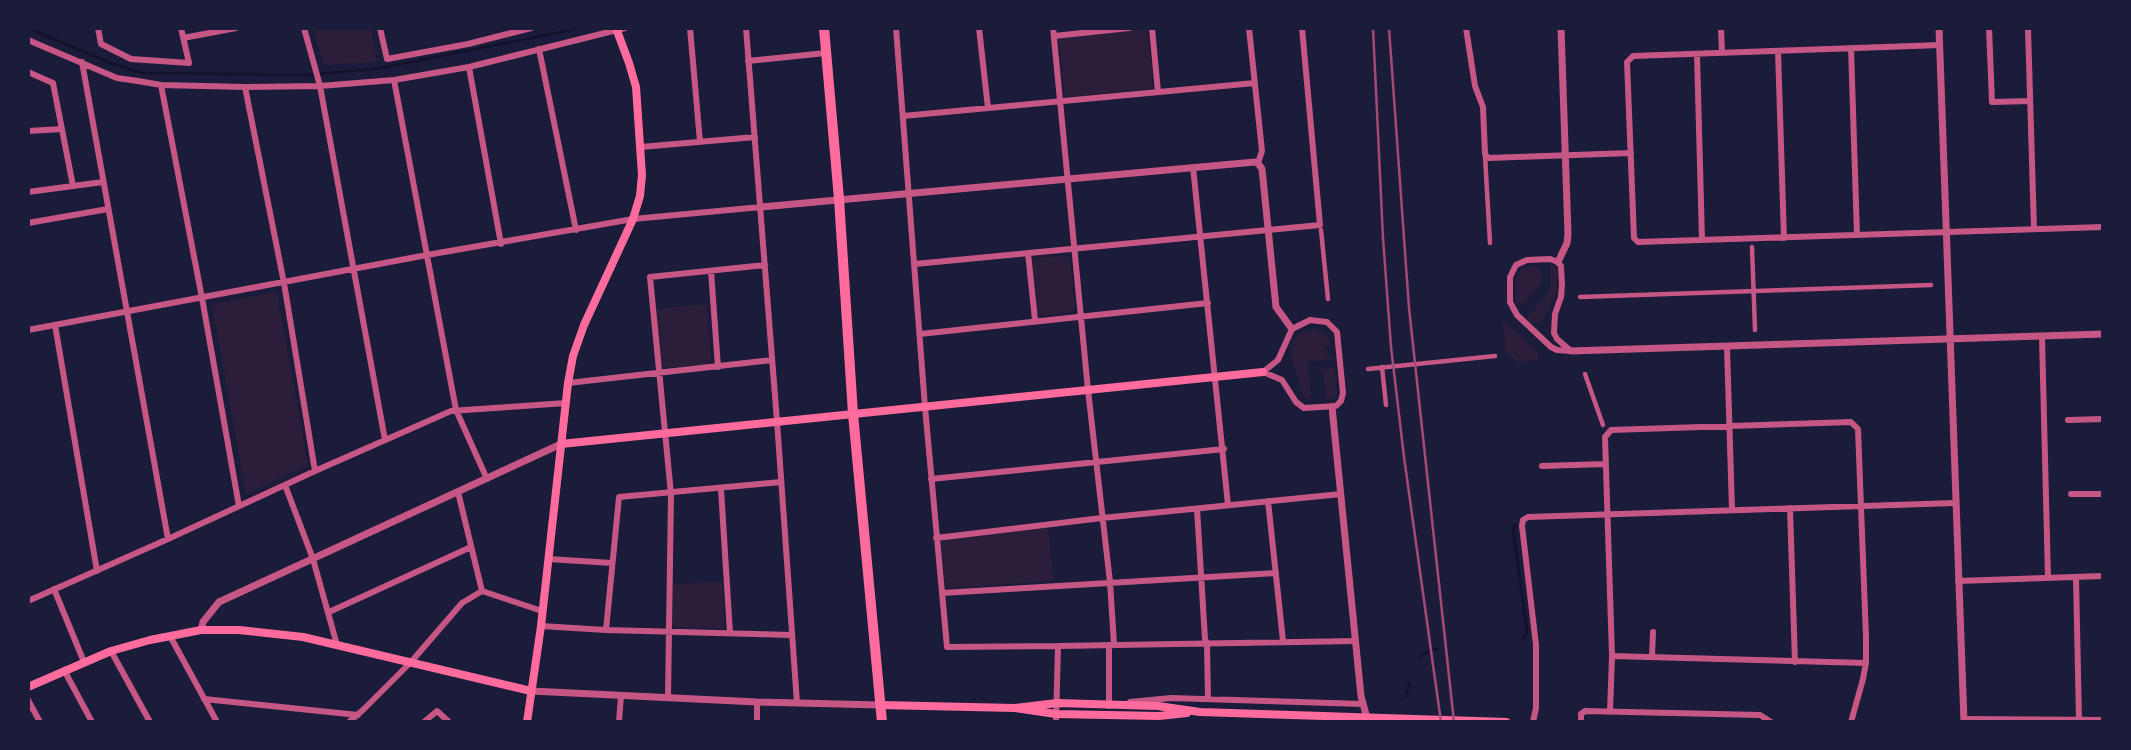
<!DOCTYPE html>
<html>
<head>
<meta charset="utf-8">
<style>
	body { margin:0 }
	#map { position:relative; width:2131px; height:750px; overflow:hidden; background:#1b1b3a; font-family:"PT Sans Narrow",sans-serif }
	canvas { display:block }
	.frame { position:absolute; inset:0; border:30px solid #1b1b3a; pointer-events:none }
</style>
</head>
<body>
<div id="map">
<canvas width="2131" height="750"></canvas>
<div class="frame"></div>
</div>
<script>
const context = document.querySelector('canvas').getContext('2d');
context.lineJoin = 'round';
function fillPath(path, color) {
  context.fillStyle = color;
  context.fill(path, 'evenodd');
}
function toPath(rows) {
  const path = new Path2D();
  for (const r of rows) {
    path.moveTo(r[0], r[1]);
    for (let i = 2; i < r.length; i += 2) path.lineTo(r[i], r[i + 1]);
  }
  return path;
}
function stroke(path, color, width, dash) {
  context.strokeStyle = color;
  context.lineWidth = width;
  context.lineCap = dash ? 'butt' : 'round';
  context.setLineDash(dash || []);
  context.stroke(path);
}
fillPath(toPath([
	[313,28,371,28,377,62,324,65],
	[1145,29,1148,32,1153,86,1149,89,1067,97,1064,94,1059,41,1061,38],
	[1066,255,1069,257,1075,309,1072,312,1042,316,1037,312,1032,262,1035,258],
	[1550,265,1556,267,1558,271,1557,292,1544,319,1538,323,1533,324,1526,319,1548,293,1551,284],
	[1527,266,1540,268,1542,280,1539,286,1523,304,1519,306,1516,303,1515,279,1521,269],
	[277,292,308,465,246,494,212,304],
	[707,304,711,362,708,365,664,368,661,365,656,309],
	[1503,320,1538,352,1539,356,1537,360,1517,362,1505,351],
	[1316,329,1328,336,1331,345,1325,346,1327,357,1333,356,1334,359,1312,361,1308,363,1311,400,1308,400,1303,397,1291,357,1291,347,1293,340,1300,333,1306,330],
	[1333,368,1335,370,1337,393,1333,399,1326,400,1323,369],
	[1048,528,1054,581,949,588,945,584,941,543,944,539],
	[722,581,725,626,723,629,676,627,672,623,673,584]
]), '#2a1e3b');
stroke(toPath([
	[28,28,113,64,143,73,308,75,381,68,581,28],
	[1516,525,1513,528,1527,633,1523,638],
	[1421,657,1430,650,1437,649],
	[1405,697,1410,683]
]), '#12122b', 2.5);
stroke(toPath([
	[1485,156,1490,243],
	[1321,230,1328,299],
	[1752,247,1755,330],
	[1580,297,1931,285],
	[1382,367,1386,405],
	[1368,369,1495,356],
	[1585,374,1603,425]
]), '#c65784', 4.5);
stroke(toPath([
	[98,28,101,44,131,59,189,63,181,28],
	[304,28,320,86,385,440],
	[380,28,387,59,468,44,531,28],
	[690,28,700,142],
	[746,28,777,421,797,703],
	[896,28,925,407,947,647,1058,646],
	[979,28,988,108],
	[1053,28,1088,390,1110,582,1114,644],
	[1152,28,1158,92],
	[1249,28,1262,151,1258,163],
	[1466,28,1475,86,1483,107,1485,154,1488,158,1631,153],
	[1721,28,1722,53],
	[1989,28,1992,102,2030,101],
	[2028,28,2034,229],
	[1054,36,1129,28],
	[183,38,236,28],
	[28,40,117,78,138,81,161,85,245,87,320,86,394,80,469,67,625,28],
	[1940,45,1633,56,1627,62,1634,238,1638,242,2103,227],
	[1851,48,1857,235],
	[539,49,576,230],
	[1778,51,1784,238],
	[1697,54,1702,240],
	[748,61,826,53],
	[82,62,168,539],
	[469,67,501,244],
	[28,72,53,83,73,186],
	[394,80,456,410,487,479],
	[161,85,202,298,239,506],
	[245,87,284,283,315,471],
	[903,116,1255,83],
	[28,131,62,129],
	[641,147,755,137],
	[1193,167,1228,505],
	[28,192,103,182],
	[28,223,108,209],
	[1028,253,1035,320],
	[1550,259,1558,262,1561,266,1562,285,1561,297,1555,314,1554,333,1557,339,1571,351,1557,350,1551,347,1517,315,1510,302,1510,277,1516,265,1527,260,1550,259],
	[915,264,1320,225,1302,28],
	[711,271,718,367],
	[1310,320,1327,322,1337,332,1343,393,1341,401,1336,406,1304,408,1296,402,1282,380,1263,372,1278,360,1292,329,1310,320],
	[55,325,97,571],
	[28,330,427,255,633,219,761,207],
	[920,334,1208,303],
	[2042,337,2048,578],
	[1727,347,1732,510],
	[568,383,772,360],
	[2068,420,2103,419],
	[1542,466,1605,464],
	[931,479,1224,449],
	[285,485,313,559,337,645],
	[721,489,730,633],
	[2071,494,2103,494],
	[1268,501,1283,641],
	[1790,508,1795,662],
	[1197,509,1205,639,1207,644,1208,699],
	[936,538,1102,518,1341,494],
	[548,559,612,563],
	[2076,577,2079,720],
	[1958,581,2103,576],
	[54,589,84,662],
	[482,591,542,611],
	[942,593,1276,573],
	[28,601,168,539,315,471,451,411,566,403],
	[329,612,471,547],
	[541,626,606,630,619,497,781,482],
	[606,630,792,635],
	[170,636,217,722],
	[1109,645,1109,706],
	[111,651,150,722],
	[1612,656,1866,663],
	[1652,657,1653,632],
	[64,670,92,722],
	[668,698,671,494,650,277,765,265],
	[204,699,358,715],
	[28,700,40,722],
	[1130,702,1171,698,1362,704],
	[1610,712,1612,656,1605,437,1611,430,1851,422,1858,429,1866,637,1866,663,1863,679,1851,722],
	[1964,719,2103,720],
	[349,722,364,709,411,662,462,603,482,591,458,492],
	[424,722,437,711,449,722],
	[619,722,621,696],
	[757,722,757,702],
	[1056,722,1058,646,1356,641],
	[1533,722,1536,708,1536,645,1522,526,1523,520,1528,517,1955,503],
	[1581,722,1581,714,1585,711,1760,715,1771,722]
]), '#c65784', 6);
stroke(toPath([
	[1939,28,1964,722],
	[761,207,1255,162,1258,163,1262,169,1276,307,1292,329],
	[1558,262,1567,243,1568,234,1561,28],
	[1571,351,2103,334],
	[1332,407,1361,696,1368,722],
	[201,630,203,622,219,602,561,444],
	[531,691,757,702,880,705]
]), '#c65784', 7);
stroke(toPath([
	[561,444,1263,372],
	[28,687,111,651,150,640,201,630,239,630,303,637,531,691],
	[880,705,1015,708,1056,714,1159,716,1187,713],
	[1015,708,1057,703,1158,706,1200,712,1506,722],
	[527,722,541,626,568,383,573,356,584,325,633,219,640,196,642,175,636,87,629,63,616,28]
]), '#ff6b9d', 8);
stroke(toPath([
	[824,28,839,199,853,414,882,722]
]), '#ff6b9d', 10);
stroke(toPath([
	[1373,28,1383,238,1391,347,1404,457,1441,722],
	[1389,28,1409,308,1454,722]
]), '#a44b75', 2.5);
</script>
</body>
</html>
